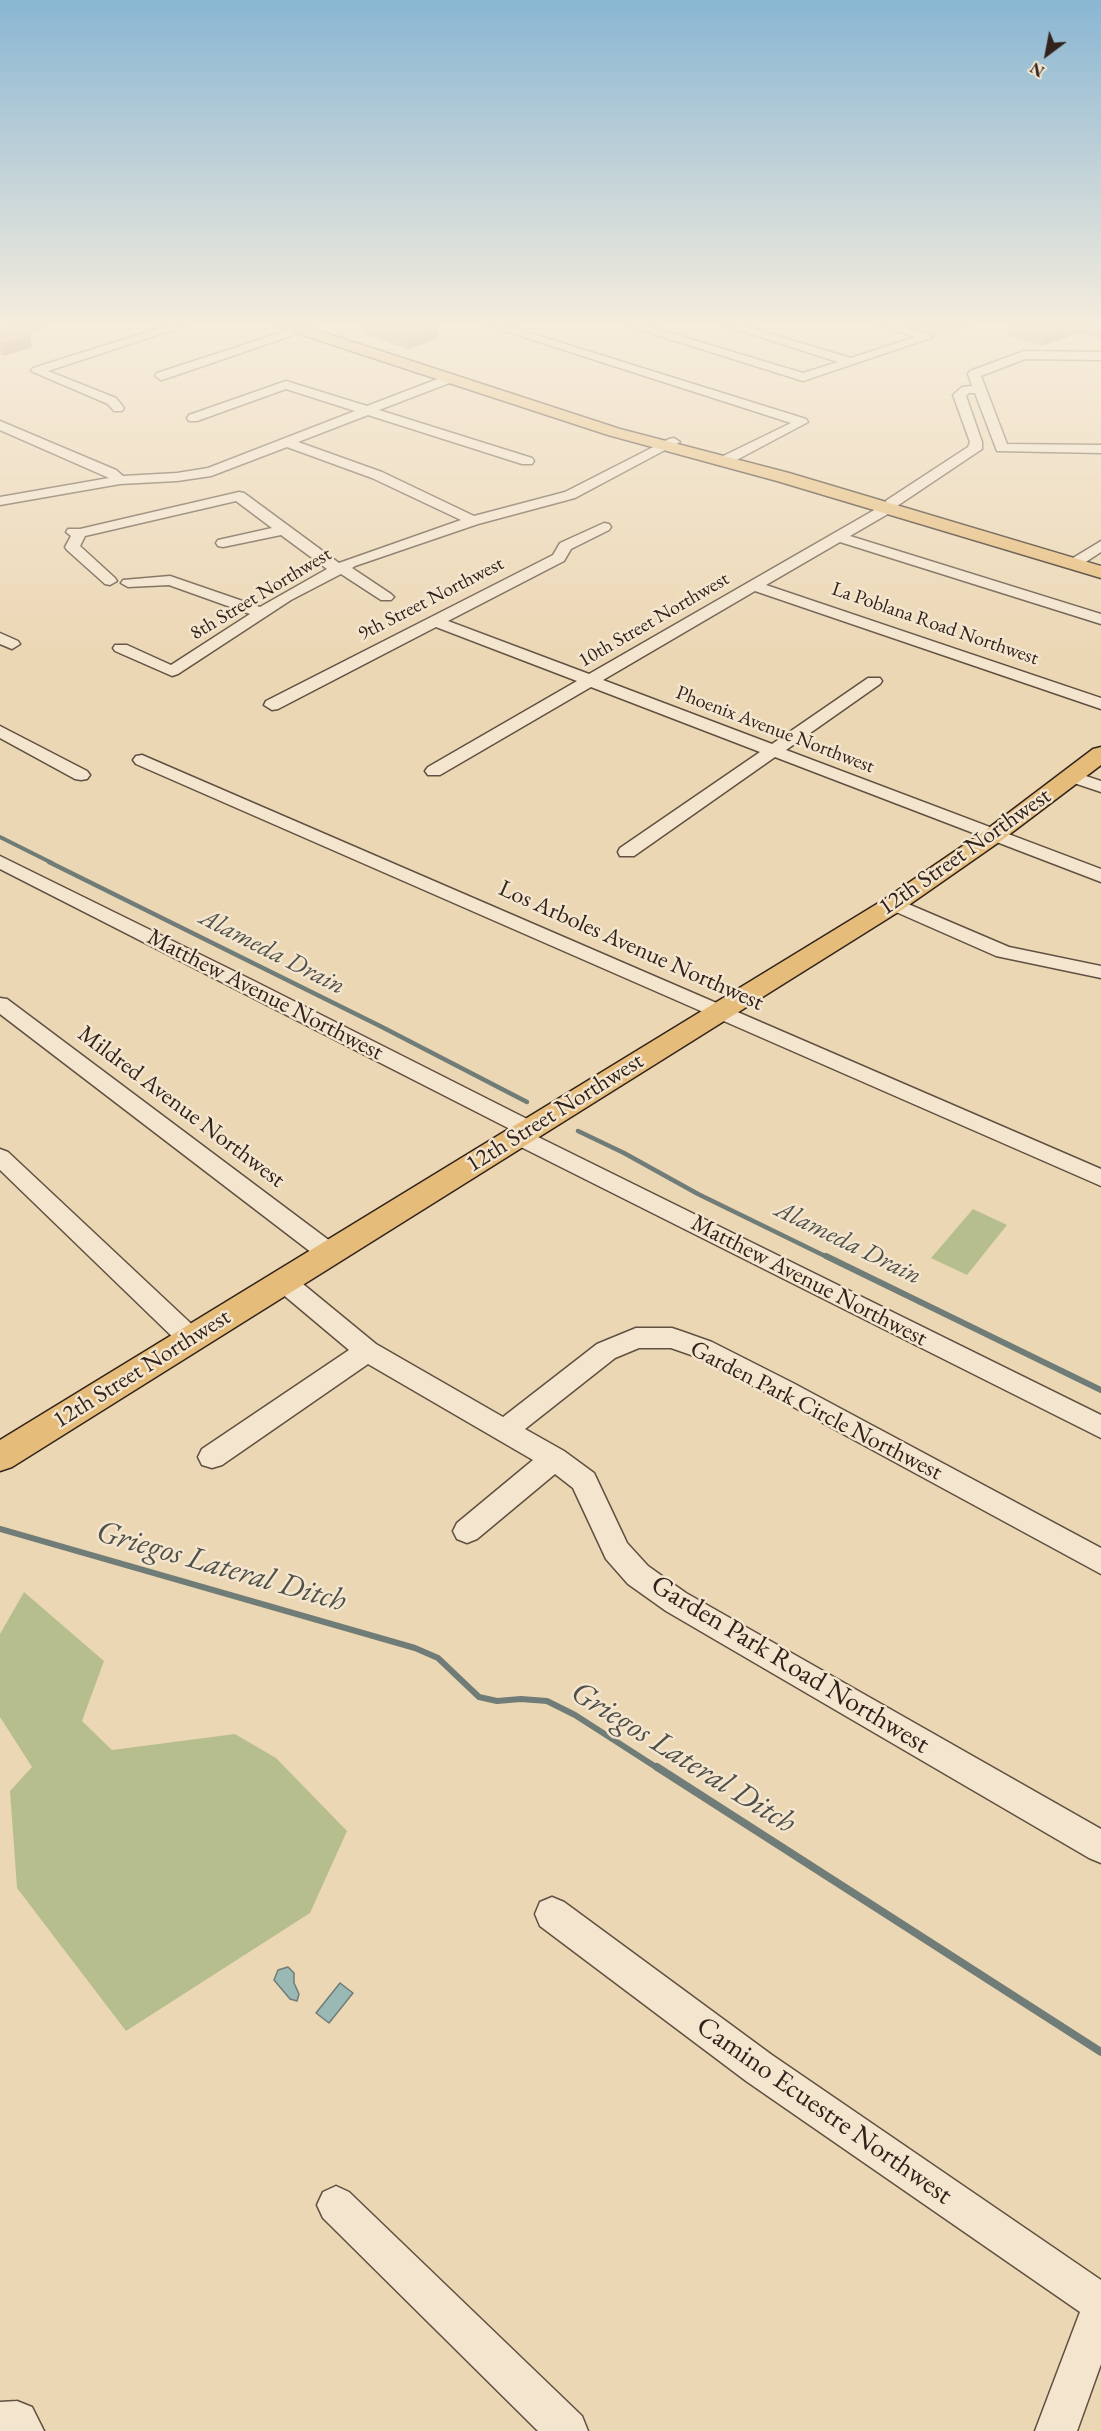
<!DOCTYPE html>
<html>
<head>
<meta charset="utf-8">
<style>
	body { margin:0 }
	#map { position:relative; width:1101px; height:2431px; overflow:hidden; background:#ecd7b4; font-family:"EB Garamond",serif }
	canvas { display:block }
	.north { position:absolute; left:1017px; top:24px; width:60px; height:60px; -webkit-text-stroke:4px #f3e5ce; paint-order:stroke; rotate:212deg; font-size:16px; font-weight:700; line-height:24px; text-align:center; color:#31231b }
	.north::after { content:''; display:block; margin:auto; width:21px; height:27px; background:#31231b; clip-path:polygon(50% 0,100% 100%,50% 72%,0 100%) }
</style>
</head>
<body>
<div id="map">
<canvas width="1101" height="2431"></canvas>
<div class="north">N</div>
</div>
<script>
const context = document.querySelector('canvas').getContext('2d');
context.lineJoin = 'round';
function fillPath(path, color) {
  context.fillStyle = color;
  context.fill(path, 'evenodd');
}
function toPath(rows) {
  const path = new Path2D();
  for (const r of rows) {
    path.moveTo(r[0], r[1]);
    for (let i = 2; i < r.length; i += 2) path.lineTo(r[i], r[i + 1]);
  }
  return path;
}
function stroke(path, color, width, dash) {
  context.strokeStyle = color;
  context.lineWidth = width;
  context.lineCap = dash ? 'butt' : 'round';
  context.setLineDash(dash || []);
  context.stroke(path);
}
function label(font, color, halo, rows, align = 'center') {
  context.font = font + ' "EB Garamond",serif';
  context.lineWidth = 5;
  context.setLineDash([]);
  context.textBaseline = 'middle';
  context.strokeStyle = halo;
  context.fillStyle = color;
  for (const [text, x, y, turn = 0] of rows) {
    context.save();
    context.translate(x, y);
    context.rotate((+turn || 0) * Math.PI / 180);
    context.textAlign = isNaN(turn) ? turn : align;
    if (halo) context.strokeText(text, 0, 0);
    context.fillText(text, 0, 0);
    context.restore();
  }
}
fillPath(toPath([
	[889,323,982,323,938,337],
	[973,1209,1007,1225,967,1275,931,1258],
	[24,1592,104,1661,82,1721,112,1750,235,1734,276,1758,347,1831,310,1913,126,2031,17,1888,10,1791,32,1767,0,1717,0,1634]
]), '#b7be8e');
const water = toPath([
	[288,1967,294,1973,294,1983,299,1994,297,2001,290,1999,274,1980,278,1970,288,1967],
	[340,1983,353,1993,329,2023,316,2013,340,1983]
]);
fillPath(water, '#9ab8b4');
stroke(water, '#707c77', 1.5);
stroke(toPath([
	[0,837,52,863]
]), '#707c77', 4);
stroke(toPath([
	[49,862,382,1027,527,1102],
	[578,1131,624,1153,698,1194,829,1258]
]), '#707c77', 4.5);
stroke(toPath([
	[826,1256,1101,1390],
	[0,1529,415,1648,438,1658,479,1697,497,1701,521,1699,547,1701,575,1715,659,1769]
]), '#707c77', 6);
stroke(toPath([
	[657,1767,1101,2052]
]), '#707c77', 8);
const minor = toPath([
	[176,323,194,323,48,371,116,398,124,408,122,411,114,411,108,404,31,371,33,368,176,323],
	[480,323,498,323,806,419,808,422,729,464,719,464,717,461,719,458,791,423,480,323],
	[618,323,636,323,803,373,838,362,716,323,734,323,851,358,915,337,873,323,892,323,933,337,803,381,618,323],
	[293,324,299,327,291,336,165,379,161,380,155,376,157,373,283,332,293,324],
	[1024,351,1101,352,1101,360,1025,359,981,376,1007,444,1101,445,1101,453,997,451,975,393,969,393,966,396,982,442,982,449,897,506,893,511,850,536,1101,614,1101,624,840,542,766,585,1101,698,1101,709,755,591,603,680,772,744,868,678,880,678,882,681,880,684,786,750,1101,869,1101,882,775,757,634,856,620,856,618,852,620,848,760,752,591,687,440,775,428,775,425,771,428,767,577,681,436,627,278,709,272,710,264,705,266,701,553,555,560,543,604,523,609,524,611,527,609,530,571,549,564,561,448,621,589,674,883,505,887,500,968,447,970,442,953,395,962,387,972,386,968,374,970,371,1024,351],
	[448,375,454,379,452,382,379,410,532,458,534,461,532,464,522,464,368,415,298,442,382,472,474,516,565,492,669,439,674,438,680,442,575,498,478,524,355,566,352,568,391,594,394,597,391,600,381,600,341,574,291,600,178,674,172,676,115,651,113,648,115,645,127,645,171,665,250,614,169,585,128,587,121,583,123,580,170,576,260,607,327,569,281,535,223,547,218,546,216,543,218,540,272,528,236,501,85,536,80,546,115,578,117,581,110,585,105,584,67,550,65,547,71,536,66,532,68,529,80,529,239,492,244,493,339,563,461,520,372,478,287,447,211,476,177,481,120,484,0,505,0,497,109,478,0,430,0,421,116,470,123,476,177,473,208,468,355,411,286,389,197,421,189,421,187,418,189,415,286,381,367,406,448,375],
	[1101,541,1101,552,1078,567,1068,567,1066,564,1068,561,1101,541],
	[0,633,18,641,20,644,12,649,0,644,0,633],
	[0,726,87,771,90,775,87,779,81,780,75,779,0,738,0,726],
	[142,755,1101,1169,1101,1186,136,764,133,760,136,756,142,755],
	[1071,771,1101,781,1101,792,1065,780,1062,776,1065,772,1071,771],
	[0,856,254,981,537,1124,540,1129,534,1135,1101,1415,1101,1438,509,1141,506,1136,512,1130,0,869,0,856],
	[894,898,1009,947,1101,966,1101,978,996,956,887,908,884,904,887,900,894,898],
	[0,998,7,999,338,1247,341,1253,338,1259,329,1262,320,1259,0,1014,0,998],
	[0,1149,8,1152,200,1332,204,1339,200,1346,191,1349,182,1346,0,1170,0,1149],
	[283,1272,292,1275,376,1344,503,1417,597,1344,636,1328,672,1328,681,1331,712,1342,793,1383,1101,1548,1101,1574,775,1397,694,1356,671,1348,639,1348,615,1358,525,1429,564,1451,594,1473,627,1543,648,1566,686,1593,1101,1829,1101,1863,1089,1858,666,1611,628,1584,606,1559,573,1488,555,1474,477,1539,467,1543,457,1539,453,1531,457,1523,533,1460,368,1364,222,1465,212,1468,202,1465,198,1457,202,1449,349,1350,274,1287,271,1281,274,1275,283,1272],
	[552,1897,564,1902,772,2055,1101,2280,1101,2364,1077,2431,1035,2431,1080,2312,746,2081,540,1926,535,1914,540,1902,552,1897],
	[336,2186,349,2192,582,2416,588,2431,538,2431,323,2218,317,2205,323,2192,336,2186],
	[17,2401,32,2407,44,2431,0,2431,0,2402,17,2401]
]);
const major = toPath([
	[26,323,49,323,47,326,0,340,0,331,26,323],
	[273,323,295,323,620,429,789,473,1101,566,1101,578,777,481,608,435,275,326,273,323],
	[1101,747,1101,765,1002,840,903,909,12,1467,0,1471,0,1440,885,899,986,830,1093,749,1101,747]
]);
stroke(minor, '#605041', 3);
stroke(major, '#31231b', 3);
fillPath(minor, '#f3e5ce');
fillPath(major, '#e6bc7a');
fillPath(toPath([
	[362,323,437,323,438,324,438,339,409,349,362,334],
	[1014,323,1101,323,1101,339,1087,335,1072,335,1042,346,1008,336,1010,325],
	[0,330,30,336,32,347,4,356,0,354]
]), '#bc8066');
fillPath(toPath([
	[1075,323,1072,335,1042,346,1044,335],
	[438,324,438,339,409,349,408,334],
	[30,336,32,347,4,356,2,344]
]), '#996853');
const building = toPath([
	[375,323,437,323,438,324,408,334,375,323],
	[1014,323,1074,323,1044,335,1010,325,1014,323],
	[1089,323,1101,323,1101,327,1089,323],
	[9,328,30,336,2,344,0,344,0,330,9,328]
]);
fillPath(building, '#db9577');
stroke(building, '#996853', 1.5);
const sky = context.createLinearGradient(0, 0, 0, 664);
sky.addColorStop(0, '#89b6d3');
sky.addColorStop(0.49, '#f6eddd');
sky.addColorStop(1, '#f6eddd00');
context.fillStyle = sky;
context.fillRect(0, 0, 1101, 664);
label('20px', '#31231b', '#f3e5ce', [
	["8th Street Northwest",261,594,-31],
	["9th Street Northwest",431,599,-27],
	["10th Street Northwest",654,620,-30],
	["La Poblana Road Northwest",935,624,19],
	["Phoenix Avenue Northwest",775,730,21]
]);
label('24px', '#31231b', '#f3e5ce', [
	["12th Street Northwest",965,852,-35],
	["Los Arboles Avenue Northwest",631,946,24],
	["Matthew Avenue Northwest",265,995,27],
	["Mildred Avenue Northwest",181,1107,37],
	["12th Street Northwest",555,1113,-32],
	["Matthew Avenue Northwest",809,1281,27],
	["12th Street Northwest",142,1369,-32],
	["Garden Park Circle Northwest",816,1411,27]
]);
label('italic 26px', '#505049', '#f3e5ce', [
	["Alameda Drain",272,952,27],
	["Alameda Drain",848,1243,26]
]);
label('28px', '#31231b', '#f3e5ce', [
	["Garden Park Road Northwest",790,1665,31],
	["Camino Ecuestre Northwest",824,2111,35]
]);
label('italic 32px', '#505049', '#f3e5ce', [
	["Griegos Lateral Ditch",221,1567,16],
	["Griegos Lateral Ditch",683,1758,32]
]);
</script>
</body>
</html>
